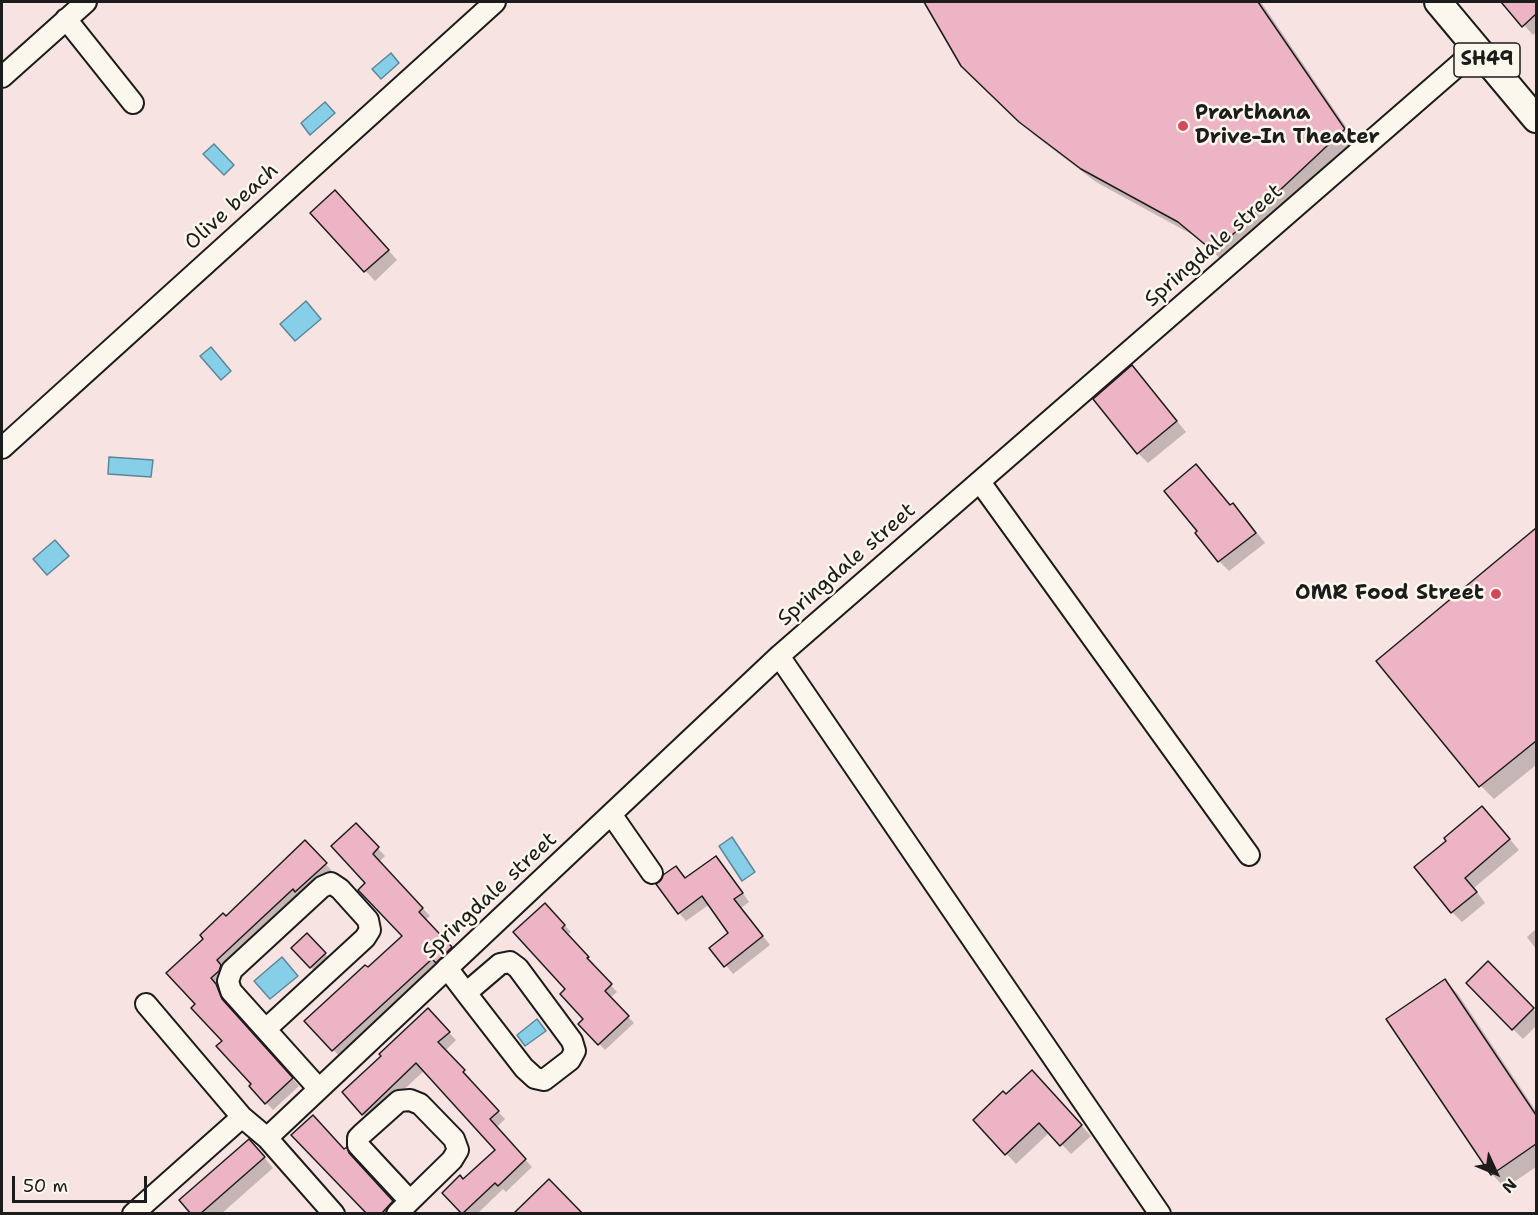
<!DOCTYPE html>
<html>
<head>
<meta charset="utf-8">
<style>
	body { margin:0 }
	#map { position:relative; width:1538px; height:1215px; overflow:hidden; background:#f7e3e1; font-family:"Shantell Sans",sans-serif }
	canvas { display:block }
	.frame { position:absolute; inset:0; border:3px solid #1c1c1c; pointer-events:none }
	.north { position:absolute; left:1466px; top:1143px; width:60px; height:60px; -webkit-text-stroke:4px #fbf7ec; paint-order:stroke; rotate:134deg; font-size:16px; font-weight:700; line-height:24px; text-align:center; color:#1c1c1c }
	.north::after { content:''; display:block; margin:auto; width:21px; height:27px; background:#1c1c1c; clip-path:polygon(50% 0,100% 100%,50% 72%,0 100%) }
	.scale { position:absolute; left:12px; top:1176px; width:135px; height:27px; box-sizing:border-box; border:3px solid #1c1c1c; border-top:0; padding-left:8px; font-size:18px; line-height:21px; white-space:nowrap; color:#1c1c1c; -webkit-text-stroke:4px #fbf7ec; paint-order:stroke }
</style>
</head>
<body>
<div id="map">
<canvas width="1538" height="1215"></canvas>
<div class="frame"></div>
<div class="north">N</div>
<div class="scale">50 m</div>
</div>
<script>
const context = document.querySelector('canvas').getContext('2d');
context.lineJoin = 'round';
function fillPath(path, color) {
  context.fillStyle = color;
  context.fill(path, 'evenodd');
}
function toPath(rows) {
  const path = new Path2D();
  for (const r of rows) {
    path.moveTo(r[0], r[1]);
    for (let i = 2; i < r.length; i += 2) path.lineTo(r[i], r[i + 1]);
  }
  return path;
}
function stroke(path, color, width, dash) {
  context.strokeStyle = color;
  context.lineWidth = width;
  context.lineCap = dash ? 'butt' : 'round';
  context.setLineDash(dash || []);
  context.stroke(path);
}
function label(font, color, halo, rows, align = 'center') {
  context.font = font + ' "Shantell Sans",sans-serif';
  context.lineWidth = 5;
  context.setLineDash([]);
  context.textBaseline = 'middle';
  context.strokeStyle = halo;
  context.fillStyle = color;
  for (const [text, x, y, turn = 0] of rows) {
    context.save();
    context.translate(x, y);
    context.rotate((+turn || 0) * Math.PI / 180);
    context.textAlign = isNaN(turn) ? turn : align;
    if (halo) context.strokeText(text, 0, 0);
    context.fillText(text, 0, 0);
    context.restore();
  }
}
const water = toPath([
	[391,53,399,63,381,79,372,69,391,53],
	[325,102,335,113,310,135,301,123,325,102],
	[214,144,234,165,224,175,203,154,214,144],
	[306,301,321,319,295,341,280,324,306,301],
	[211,347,231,371,221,380,200,356,211,347],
	[109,457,153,460,151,477,108,474,109,457],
	[55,540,69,556,47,575,33,559,55,540],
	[732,837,755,872,742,881,719,846,732,837],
	[282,957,298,976,270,999,254,981,282,957],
	[537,1019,546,1031,525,1046,517,1035,537,1019]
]);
fillPath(water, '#87cfe8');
stroke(water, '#5c8796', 1.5);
fillPath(toPath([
	[926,2,1261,2,1357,143,1228,265,1193,235,1096,182,1034,135,963,65],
	[1503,2,1536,2,1536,32,1533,35],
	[345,202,397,260,375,281,312,213],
	[1141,377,1186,432,1148,463,1138,453],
	[1233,505,1243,515,1265,543,1229,571,1219,561,1231,506],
	[1536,530,1536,765,1494,799,1481,786,1378,661],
	[1492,818,1519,850,1474,888,1485,903,1462,922,1452,912,1416,867],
	[356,825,385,856,379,862,430,916,425,920,459,955,340,1057,306,1021,368,969,404,936,368,883],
	[305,842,332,871,303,898,217,986,223,993,229,1008,299,1086,273,1110,251,1086,253,1084,224,1041,198,1004,226,918],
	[716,858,724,866,749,902,741,908,770,945,733,974,712,948,730,933,710,904,686,921,679,913,676,868,687,879],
	[545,905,571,932,567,935,594,964,592,965,617,992,610,998,634,1023,605,1050,580,1024,585,1019,567,989],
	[1536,929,1536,949,1527,937],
	[307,935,331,960,317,974,293,948],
	[1488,964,1536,1012,1536,1026,1523,1039,1468,984],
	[1445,981,1458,994,1536,1111,1536,1167,1505,1188,1492,1174,1388,1019],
	[428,1010,456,1040,445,1051,471,1079,469,1080,505,1119,496,1128,532,1167,506,1192,503,1189,477,1214,463,1214,444,1193,463,1181,497,1150,425,1070,370,1121,363,1114,383,1056],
	[1042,1082,1091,1136,1071,1154,1050,1132,1016,1164,975,1120,1006,1096],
	[347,1149,353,1155,355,1161,399,1208,393,1214,369,1214,344,1151],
	[259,1151,273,1168,221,1214,193,1214]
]), '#0003');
const building = toPath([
	[924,2,1258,2,1345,129,1214,252,1178,222,1081,169,1019,122,961,66,924,2],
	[1501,2,1536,2,1536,14,1522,27,1501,2],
	[335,190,389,250,364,272,310,213,335,190],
	[1132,365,1177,421,1137,454,1093,399,1132,365],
	[1196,464,1230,505,1233,503,1256,533,1218,562,1195,533,1197,531,1164,491,1196,464],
	[1536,528,1536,741,1479,787,1376,661,1536,528],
	[1482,806,1510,839,1465,878,1477,892,1451,913,1414,867,1446,841,1444,838,1482,806],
	[356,823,379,847,373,854,423,908,419,912,452,947,436,963,432,959,332,1051,304,1021,365,965,368,967,402,936,358,890,365,883,331,846,356,823],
	[305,840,327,863,295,892,293,889,217,960,221,965,219,971,211,978,216,984,222,999,293,1078,265,1104,249,1086,251,1084,216,1046,222,1041,191,1008,195,1004,166,973,203,939,200,935,223,913,226,916,305,840],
	[716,856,743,893,734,899,763,936,724,967,709,948,728,933,702,896,678,914,656,884,659,882,663,875,676,866,685,878,716,856],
	[545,903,565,925,562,928,589,957,587,958,612,984,605,991,629,1016,598,1045,578,1024,583,1019,560,994,565,989,513,932,545,903],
	[307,933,326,953,310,968,291,948,307,933],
	[1488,961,1534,1008,1512,1030,1466,983,1488,961],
	[1445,979,1536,1115,1536,1144,1491,1175,1386,1019,1445,979],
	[428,1008,450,1032,438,1042,465,1070,463,1072,499,1111,490,1119,526,1159,498,1186,495,1183,462,1214,442,1193,460,1175,463,1179,495,1150,416,1063,362,1115,342,1092,381,1056,379,1054,428,1008],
	[1032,1070,1082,1125,1060,1146,1039,1123,1005,1155,973,1120,1003,1091,1006,1094,1032,1070],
	[313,1115,344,1149,347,1147,349,1153,393,1201,381,1214,367,1214,291,1135,313,1115],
	[249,1139,265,1157,200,1214,191,1214,179,1200,249,1139],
	[549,1179,583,1214,513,1214,549,1179]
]);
fillPath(building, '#edb4c6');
stroke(building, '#1c1c1c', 1.5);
const minor = toPath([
	[66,19,133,103],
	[2,77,86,2],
	[2,448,495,2],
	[980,482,1249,855],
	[779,656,1160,1214],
	[611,814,652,873],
	[447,968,466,993,524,1068,535,1078,544,1080,570,1060,575,1051,572,1041,518,968,510,962,500,964,466,993],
	[146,1004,242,1117,267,1138,334,1214],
	[266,1029,365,938,370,930,368,920,340,889,331,883,322,887,232,970,228,981,231,991,319,1089],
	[267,1138,779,656,1477,49],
	[133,1214,242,1117],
	[397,1214,410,1201,452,1160,458,1150,454,1139,420,1104,410,1100,399,1101,362,1134,358,1138,358,1145,410,1201]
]);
const major = toPath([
	[1438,2,1536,119]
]);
stroke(minor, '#1c1c1c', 24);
stroke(major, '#1c1c1c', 30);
stroke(minor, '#fbf7ec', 20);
stroke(major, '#fbf7ec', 26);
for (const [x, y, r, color] of [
	[1183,126,6,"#d1495b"],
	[1496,594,6,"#d1495b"]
]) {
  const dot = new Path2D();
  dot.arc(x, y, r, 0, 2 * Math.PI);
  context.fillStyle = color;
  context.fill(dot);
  stroke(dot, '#fbf7ec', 2);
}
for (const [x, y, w] of [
	[1487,60,66]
]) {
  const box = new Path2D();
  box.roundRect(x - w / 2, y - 17, w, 34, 4.5);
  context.fillStyle = '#fbf7ec';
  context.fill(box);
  stroke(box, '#1c1c1c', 1.5);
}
label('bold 20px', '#1c1c1c', null, [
	["SH49",1487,60]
]);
label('bold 21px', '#1c1c1c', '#fbf7ec', [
	["Prarthana",1195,114],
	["Drive-In Theater",1195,138],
	["OMR Food Street",1484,594,"right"]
], 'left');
label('21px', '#1c1c1c', '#fbf7ec', [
	["Olive beach",232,207,-42],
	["Springdale street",1214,246,-41],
	["Springdale street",847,565,-41],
	["Springdale street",490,896,-43]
]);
</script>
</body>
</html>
